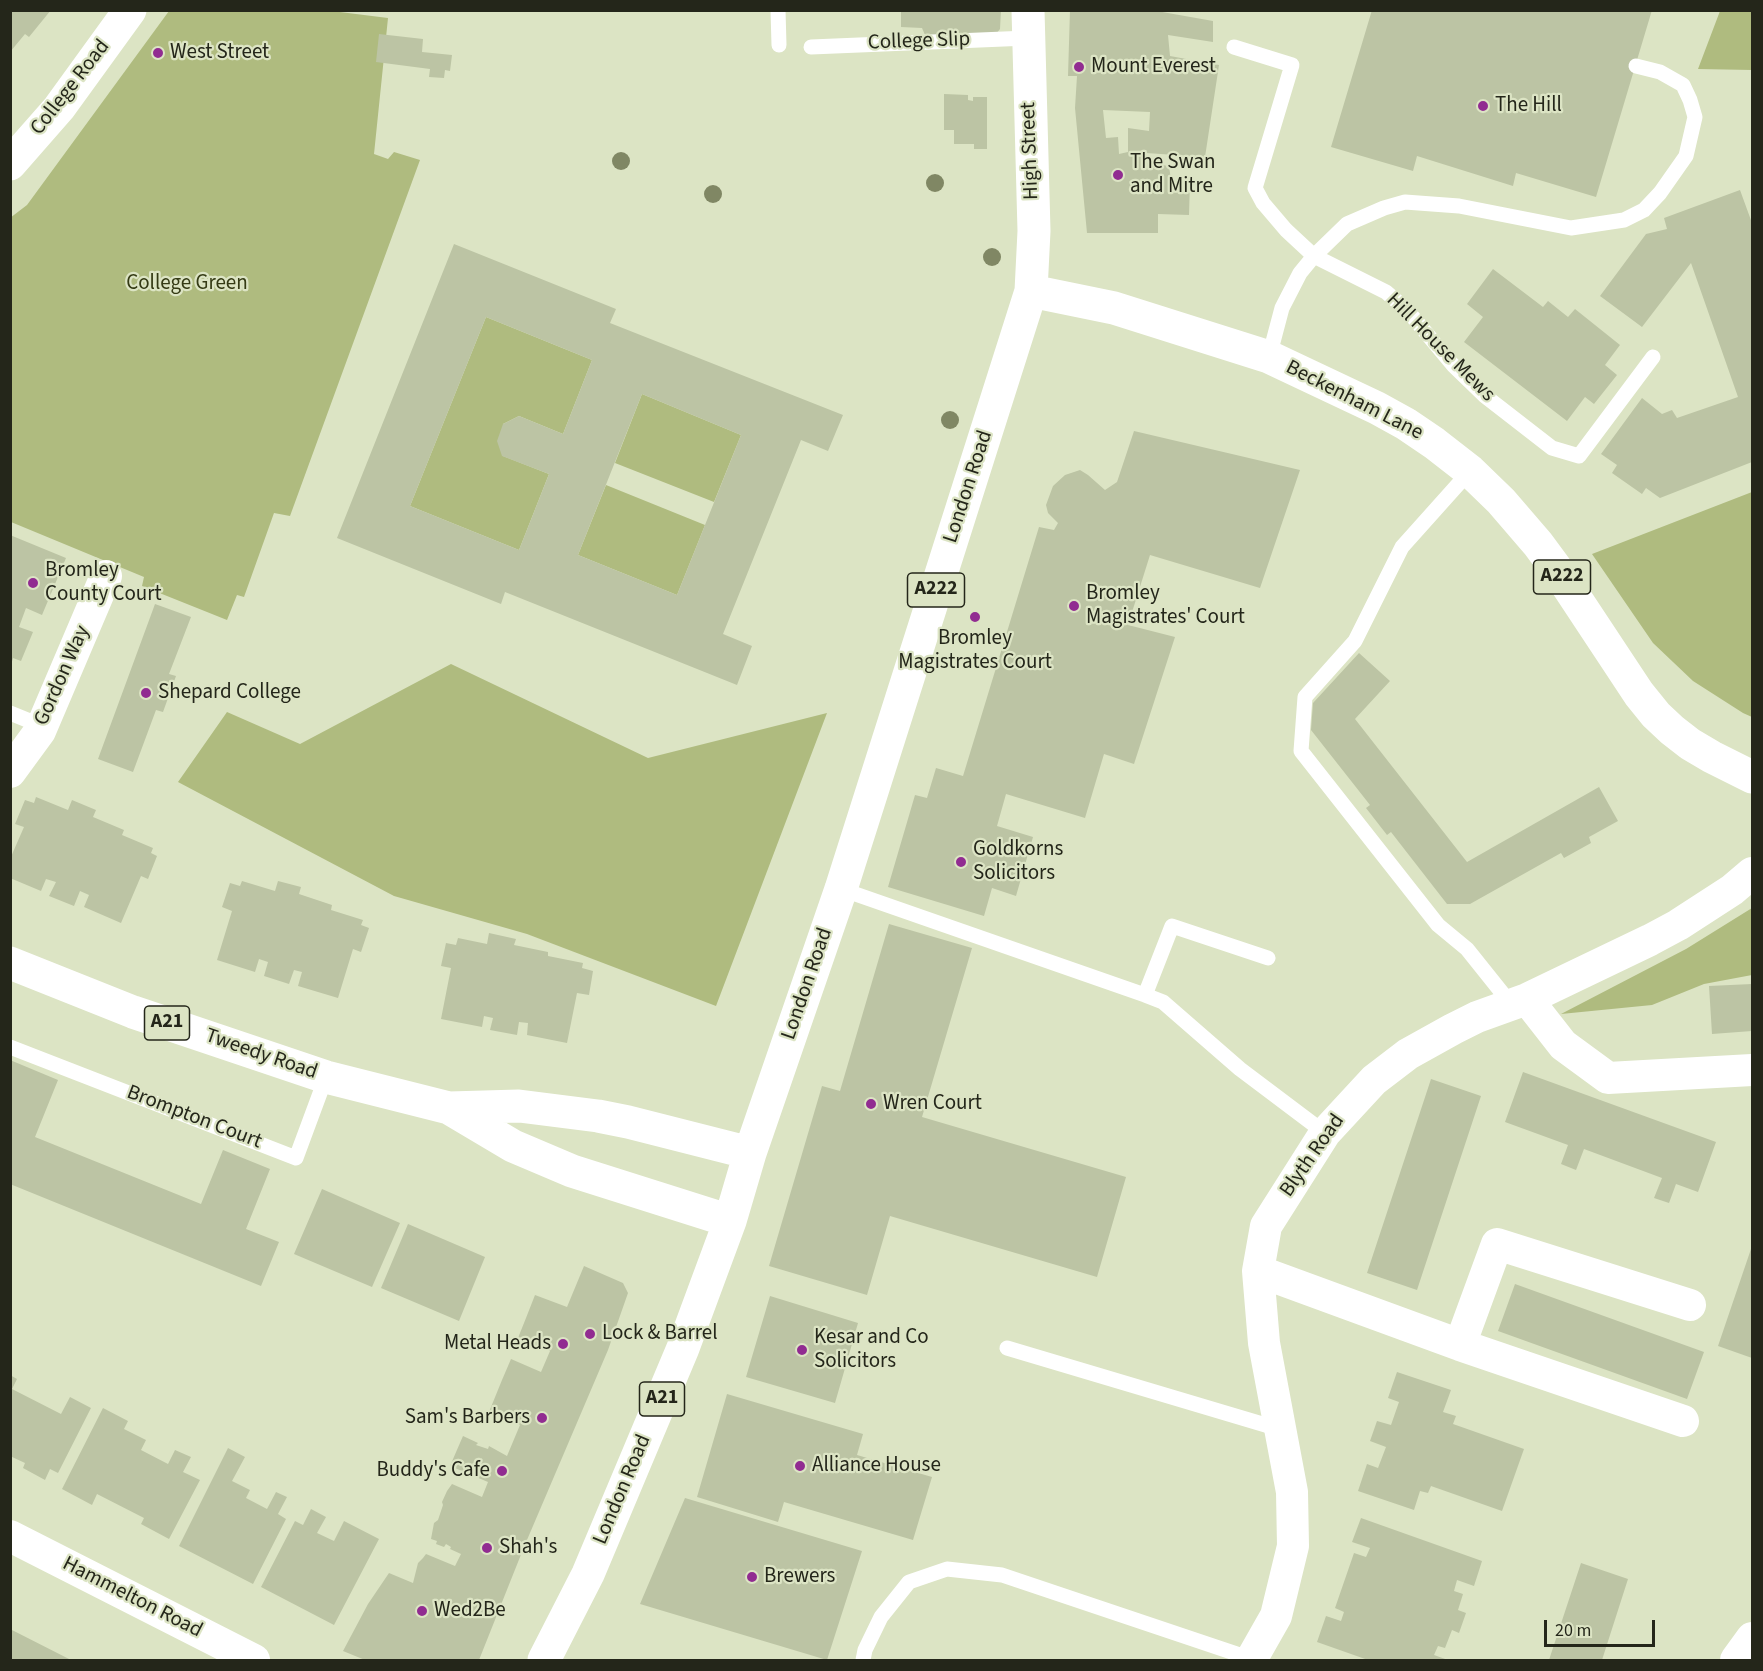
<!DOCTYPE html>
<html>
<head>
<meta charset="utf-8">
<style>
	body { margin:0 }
	#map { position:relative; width:1763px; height:1671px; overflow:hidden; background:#dce4c4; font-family:"Source Sans 3",sans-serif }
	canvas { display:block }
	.frame { position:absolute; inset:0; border:12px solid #24261a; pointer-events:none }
	.scale { position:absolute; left:1544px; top:1620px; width:111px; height:27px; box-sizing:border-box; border:3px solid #24261a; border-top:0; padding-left:8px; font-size:18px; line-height:21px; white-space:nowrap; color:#24261a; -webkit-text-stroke:4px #dce4c4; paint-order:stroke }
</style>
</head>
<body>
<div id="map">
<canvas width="1763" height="1671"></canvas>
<div class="frame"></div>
<div class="scale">20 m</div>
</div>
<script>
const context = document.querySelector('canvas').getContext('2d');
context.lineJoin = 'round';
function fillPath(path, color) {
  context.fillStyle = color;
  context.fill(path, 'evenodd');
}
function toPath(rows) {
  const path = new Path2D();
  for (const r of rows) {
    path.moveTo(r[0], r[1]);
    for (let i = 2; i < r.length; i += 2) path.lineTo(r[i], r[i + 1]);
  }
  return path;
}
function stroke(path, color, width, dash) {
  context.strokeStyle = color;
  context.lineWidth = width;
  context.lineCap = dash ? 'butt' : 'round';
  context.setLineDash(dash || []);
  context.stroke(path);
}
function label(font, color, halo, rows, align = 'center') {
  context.font = font + ' "Source Sans 3",sans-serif';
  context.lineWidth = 4.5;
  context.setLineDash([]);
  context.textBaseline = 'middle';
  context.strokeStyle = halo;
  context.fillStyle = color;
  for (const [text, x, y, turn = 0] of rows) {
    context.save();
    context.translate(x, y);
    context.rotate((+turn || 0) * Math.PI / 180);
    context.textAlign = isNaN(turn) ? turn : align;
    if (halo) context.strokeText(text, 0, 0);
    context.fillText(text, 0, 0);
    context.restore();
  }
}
fillPath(toPath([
	[324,10,388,18,374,154,388,159,394,152,420,160,290,516,274,513,244,597,237,595,227,620,142,586,144,577,11,522,10,218,27,205,169,11],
	[1720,11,1752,11,1752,70,1698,69],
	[486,317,592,360,563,434,519,416,503,424,503,456,549,474,519,550,410,506],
	[642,394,741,435,714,502,615,463],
	[606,485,705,525,677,595,578,555],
	[1752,492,1752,717,1743,713,1693,681,1653,643,1592,554],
	[451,664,648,758,827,713,716,1006,527,934,394,896,178,782,227,712,300,744],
	[1752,908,1752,975,1704,984,1652,1005,1561,1014,1686,949]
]), '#afbb7f');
fillPath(toPath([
	[10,10,51,10,29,37,25,34,10,52],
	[901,10,1001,10,1000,29,996,34,925,35,922,28,901,27],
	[1070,10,1151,10,1213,21,1213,42,1168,35,1170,56,1219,65,1205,157,1146,153,1147,163,1169,166,1171,180,1190,181,1189,215,1158,214,1158,233,1087,233,1075,108,1077,76,1068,76],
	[1103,110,1150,112,1149,131,1128,128,1128,152,1119,154,1118,137,1106,138],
	[1372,10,1652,10,1596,197,1516,173,1513,186,1417,156,1413,171,1331,147],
	[379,34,423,39,422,52,452,55,450,71,445,70,444,78,429,77,430,69,376,62],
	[944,94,968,95,968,100,973,101,973,97,987,97,987,149,974,149,974,144,954,144,954,130,944,130],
	[1740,190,1752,223,1752,462,1660,498,1646,488,1642,494,1612,473,1617,465,1601,454,1642,398,1662,414,1672,410,1677,418,1738,397,1691,263,1642,327,1600,296,1646,234,1667,229,1664,218],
	[454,244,616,309,610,323,843,415,828,451,801,440,723,634,752,646,737,685,505,592,501,604,337,538],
	[486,317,592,360,563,434,519,416,503,424,497,441,502,456,549,474,519,550,410,506],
	[642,394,741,435,677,595,578,555],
	[1493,269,1543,307,1548,301,1568,317,1575,309,1620,345,1605,365,1617,375,1594,404,1585,397,1567,421,1464,342,1483,317,1467,304],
	[1134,431,1300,470,1260,588,1150,555,1128,625,1175,637,1134,764,1104,754,1085,818,1006,794,997,826,1033,837,1016,896,992,888,984,916,888,887,915,795,927,798,936,768,963,776,1039,527,1054,530,1058,523,1048,513,1046,505,1053,486,1065,475,1080,470,1088,475,1105,490,1117,482],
	[10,535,66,558,42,615,26,608,19,627,33,632,21,661,13,658,11,665],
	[155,604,191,617,169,674,176,676,163,712,156,710,133,772,98,759],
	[1359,653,1390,681,1355,719,1467,862,1599,787,1618,821,1589,837,1591,843,1564,858,1561,853,1470,904,1447,904,1391,832,1387,835,1366,808,1370,805,1311,730,1313,703],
	[36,797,68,810,72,800,96,810,93,817,124,830,122,835,153,848,151,853,157,856,148,879,141,876,121,923,84,907,89,895,80,891,74,906,49,896,56,882,46,879,41,891,10,878,10,859,24,827,15,824,25,800,34,803],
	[242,881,275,891,278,881,301,887,299,894,332,905,331,910,363,920,361,925,369,928,361,952,353,949,338,998,298,986,302,972,294,970,289,984,264,976,268,962,259,959,255,972,217,960,232,911,222,907,230,883,240,886],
	[889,924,972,948,922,1117,1126,1177,1097,1277,890,1216,867,1295,769,1266,822,1086,840,1091],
	[489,933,516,939,514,945,548,952,548,956,583,963,582,968,593,971,589,995,577,993,567,1043,527,1035,528,1023,519,1022,517,1035,490,1030,493,1018,484,1016,482,1027,441,1019,451,968,441,966,446,943,456,945,458,938,487,944],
	[1752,984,1752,1031,1712,1034,1709,986],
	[10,1060,58,1080,35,1137,201,1204,223,1150,270,1169,246,1229,279,1242,261,1286,10,1184],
	[1523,1072,1716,1142,1698,1192,1676,1184,1669,1203,1654,1198,1662,1178,1584,1149,1576,1170,1561,1164,1568,1145,1505,1122],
	[1431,1079,1481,1096,1417,1290,1367,1273],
	[322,1189,400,1223,372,1287,294,1254],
	[408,1224,485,1257,459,1321,381,1288],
	[1752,1246,1752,1358,1718,1346],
	[584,1266,623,1283,628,1293,608,1350,524,1547,479,1660,365,1660,343,1651,368,1604,389,1573,413,1583,418,1563,423,1558,426,1554,455,1566,461,1554,450,1549,451,1547,446,1544,444,1547,436,1544,437,1541,431,1539,434,1523,438,1520,443,1505,442,1502,447,1491,452,1484,482,1497,488,1482,450,1466,463,1436,478,1443,476,1445,488,1449,489,1446,507,1456,520,1425,489,1412,502,1380,511,1359,541,1372,550,1351,518,1338,526,1318,535,1295,567,1307],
	[1515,1284,1704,1352,1687,1399,1498,1331],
	[770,1296,858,1323,835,1403,746,1377],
	[1397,1372,1451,1390,1443,1412,1456,1416,1453,1424,1524,1449,1502,1511,1431,1486,1428,1493,1420,1491,1414,1510,1358,1491,1367,1464,1378,1468,1386,1447,1370,1441,1377,1421,1391,1425,1399,1402,1388,1398],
	[10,1375,17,1379,12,1389,61,1414,70,1397,91,1408,58,1473,50,1469,45,1480,23,1468,25,1463,10,1456],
	[727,1394,863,1434,857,1455,932,1477,913,1540,784,1502,778,1522,697,1497],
	[103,1408,128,1421,124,1429,146,1440,141,1450,168,1464,175,1450,191,1457,183,1472,200,1480,169,1539,141,1524,144,1518,97,1494,92,1505,62,1489],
	[228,1448,245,1457,232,1481,250,1490,246,1498,267,1509,276,1492,287,1497,278,1514,286,1519,253,1584,179,1546],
	[685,1498,862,1551,827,1660,640,1604],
	[311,1509,326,1517,317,1533,334,1541,344,1521,379,1539,334,1625,261,1587,295,1521,303,1525],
	[1361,1518,1482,1561,1474,1586,1457,1580,1454,1591,1463,1594,1458,1610,1466,1613,1459,1633,1452,1630,1445,1648,1438,1646,1434,1655,1448,1660,1368,1660,1317,1642,1326,1616,1341,1621,1344,1612,1335,1608,1354,1553,1366,1557,1370,1548,1352,1542],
	[1581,1563,1628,1579,1602,1660,1549,1660],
	[10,1629,71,1660,10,1660]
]), '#bcc4a4');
stroke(toPath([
	[778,10,779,45],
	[811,47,1028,38],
	[1234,47,1292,65,1255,188,1263,203,1286,230,1314,256,1386,292,1407,310,1453,365,1485,396,1552,448,1579,456,1653,357],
	[1269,357,1282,308,1300,273,1314,256,1347,224,1384,208,1405,202,1459,206,1571,228,1624,220,1644,210,1660,193,1686,156,1695,117,1690,100,1683,85,1660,72,1636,66],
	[1470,471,1402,547,1355,641,1305,697,1301,751,1438,925,1467,949,1511,1004],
	[10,713,42,726],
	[841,889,1145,995,1163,1002,1240,1069,1325,1133],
	[1145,995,1172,926,1268,958],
	[10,1047,296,1158,326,1077],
	[1007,1348,1279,1429],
	[863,1660,865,1650,881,1617,909,1582,947,1569,1002,1575,1252,1659]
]), '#fff', 15);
stroke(toPath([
	[10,772,40,731,106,576],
	[1527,999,1563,1045,1608,1078,1752,1070],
	[1258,1271,1460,1345,1683,1421],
	[1460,1345,1497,1244,1690,1305],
	[10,1536,254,1660],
	[1251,1660,1276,1616,1293,1546,1292,1492,1264,1343,1258,1271,1266,1226,1325,1133,1374,1080,1408,1054,1453,1029,1477,1017,1527,999,1650,940,1678,925,1732,890,1752,873],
	[1736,1660,1752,1638]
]), '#fff', 32);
stroke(toPath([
	[10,164,59,108,130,10]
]), '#fff', 33);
stroke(toPath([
	[1031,291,1114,308,1269,357,1377,408,1406,424,1434,443,1470,471,1501,501,1538,544,1555,567,1639,694,1656,715,1672,730,1690,744,1712,757,1752,777],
	[10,963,133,1012,326,1077,449,1108,519,1106,598,1116,628,1122,750,1153],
	[449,1108,513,1146,572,1171,730,1221],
	[544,1660,588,1574,683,1348,730,1221,750,1153,841,889,1031,291,1034,231,1028,10]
]), '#fff', 33);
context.fillStyle = '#808764';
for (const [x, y] of [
	[621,161],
	[935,183],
	[713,194],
	[992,257],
	[950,420]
]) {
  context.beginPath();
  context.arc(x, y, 9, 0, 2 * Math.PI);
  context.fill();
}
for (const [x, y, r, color] of [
	[158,53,6,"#912c91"],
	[1079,67,6,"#912c91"],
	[1483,106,6,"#912c91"],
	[1118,175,6,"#912c91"],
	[33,583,6,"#912c91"],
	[1074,606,6,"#912c91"],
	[975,617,6,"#912c91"],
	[146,693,6,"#912c91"],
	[961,862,6,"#912c91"],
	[871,1104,6,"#912c91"],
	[590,1334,6,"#912c91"],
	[563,1344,6,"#912c91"],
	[802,1350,6,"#912c91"],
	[542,1418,6,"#912c91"],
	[800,1466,6,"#912c91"],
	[502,1471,6,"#912c91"],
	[487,1548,6,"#912c91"],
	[752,1577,6,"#912c91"],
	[422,1611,6,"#912c91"]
]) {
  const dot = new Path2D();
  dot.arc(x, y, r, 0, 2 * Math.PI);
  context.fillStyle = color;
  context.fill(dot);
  stroke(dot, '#dce4c4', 2);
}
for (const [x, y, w] of [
	[1562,577,57],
	[936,590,57],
	[167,1023,45],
	[662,1399,45]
]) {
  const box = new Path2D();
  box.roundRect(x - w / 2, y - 17, w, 34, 4.5);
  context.fillStyle = '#dce4c4';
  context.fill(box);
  stroke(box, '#24261a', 1.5);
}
label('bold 20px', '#24261a', null, [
	["A222",1562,577],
	["A222",936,590],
	["A21",167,1023],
	["A21",662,1399]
]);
label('21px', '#24261a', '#dce4c4', [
	["College Slip",919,42,-2],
	["College Road",71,88,-52],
	["High Street",1031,151,-92],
	["Hill House Mews",1440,348,45],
	["Beckenham Lane",1354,401,27],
	["London Road",969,487,-72],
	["Gordon Way",63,676,-66],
	["London Road",808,984,-71],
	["Tweedy Road",261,1055,19],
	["Brompton Court",194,1118,21],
	["Blyth Road",1313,1156,-55],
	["London Road",623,1490,-67],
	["Hammelton Road",132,1598,27]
]);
label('21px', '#24261a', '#dce4c4', [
	["West Street",170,53],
	["Mount Everest",1091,67],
	["The Hill",1495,106],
	["The Swan",1130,163],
	["and Mitre",1130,187],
	["Bromley",45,571],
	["County Court",45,595],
	["Bromley",1086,594],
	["Magistrates' Court",1086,618],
	["Bromley",975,639,"center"],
	["Magistrates Court",975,663,"center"],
	["Shepard College",158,693],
	["Goldkorns",973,850],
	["Solicitors",973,874],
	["Wren Court",883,1104],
	["Lock & Barrel",602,1334],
	["Kesar and Co",814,1338],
	["Solicitors",814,1362],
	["Metal Heads",551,1344,"right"],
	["Sam's Barbers",530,1418,"right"],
	["Alliance House",812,1466],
	["Buddy's Cafe",490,1471,"right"],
	["Shah's",499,1548],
	["Brewers",764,1577],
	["Wed2Be",434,1611]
], 'left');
label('21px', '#353b15', '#dce4c4', [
	["College Green",187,284]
]);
</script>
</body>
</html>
